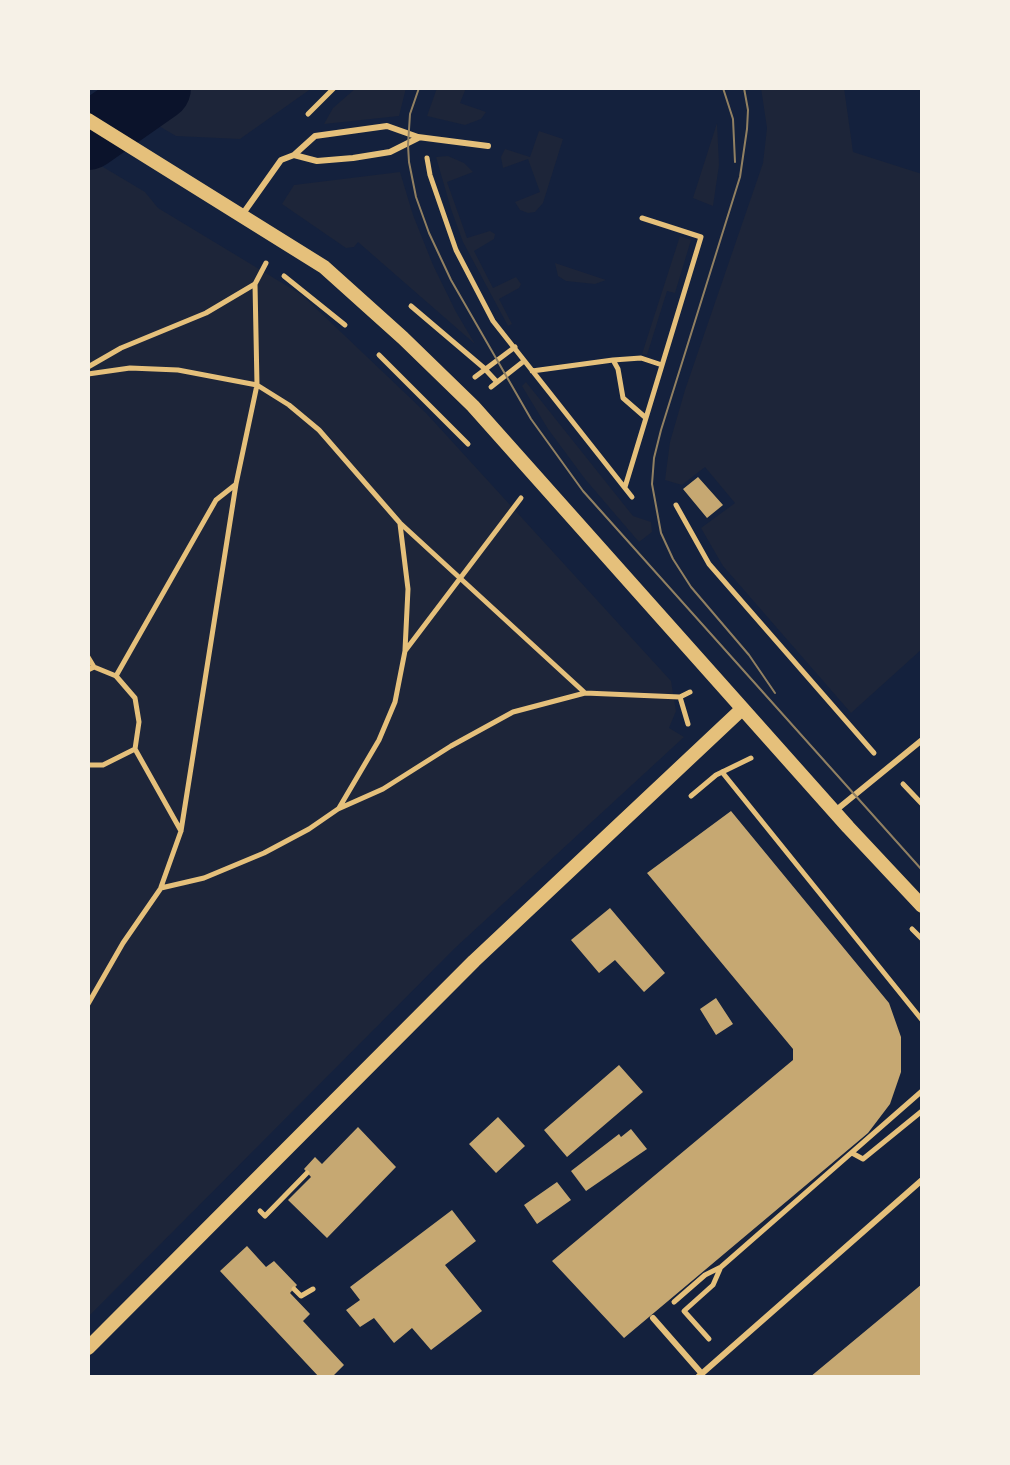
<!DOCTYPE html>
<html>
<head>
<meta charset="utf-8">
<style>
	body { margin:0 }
	#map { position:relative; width:1010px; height:1465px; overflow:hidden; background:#14213d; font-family:Barlow,sans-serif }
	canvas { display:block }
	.frame { position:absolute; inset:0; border:90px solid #f6f1e7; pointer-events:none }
</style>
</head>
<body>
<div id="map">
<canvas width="1010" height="1465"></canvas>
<div class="frame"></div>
</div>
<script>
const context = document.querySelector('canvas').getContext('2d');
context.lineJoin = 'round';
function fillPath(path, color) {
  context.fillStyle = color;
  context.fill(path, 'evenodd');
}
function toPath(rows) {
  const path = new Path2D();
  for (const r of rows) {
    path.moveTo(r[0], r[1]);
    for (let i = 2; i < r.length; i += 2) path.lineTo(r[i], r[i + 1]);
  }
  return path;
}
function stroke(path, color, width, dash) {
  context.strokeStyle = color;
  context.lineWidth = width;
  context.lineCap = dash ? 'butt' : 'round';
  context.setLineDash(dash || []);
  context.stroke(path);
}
fillPath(toPath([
	[191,88,312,88,240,139,176,136,147,119],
	[356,88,406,88,399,116,324,124,333,108],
	[437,88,466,88,460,103,486,112,481,119,465,125,427,116],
	[761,88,844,88,853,152,922,174,922,649,851,713,723,566,701,528,735,503,705,467,682,485,665,480,670,442,685,390,763,163,767,128],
	[717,123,719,165,713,206,693,198],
	[539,131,563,139,543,203,535,212,528,213,520,210,515,202,540,192,528,159,503,168,501,157,505,149,530,157],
	[448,156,464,163,473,172,447,182,467,238,490,231,495,234,494,239,474,251,493,288,516,277,521,284,519,288,499,299,512,324,508,326,463,242,451,209,436,157],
	[88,158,145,192,158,208,302,295,426,413,671,681,676,711,669,728,684,737,455,948,88,1317],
	[400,172,413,215,433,265,456,312,475,344,358,242,354,247,346,248,282,204,294,185],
	[680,236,691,240,675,293,667,291,647,355,642,354],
	[555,263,606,280,595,284,566,281,558,276],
	[526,382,633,516,651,522,652,532,639,542,585,479,548,429,522,386]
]), '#1d2539');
fillPath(toPath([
	[99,88,191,88,147,119,98,89]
]), '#0b132b');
fillPath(toPath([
	[94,88,96,88,151,121,145,122,96,92]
]), '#14213d');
stroke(toPath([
	[88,137,158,88]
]), '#0b132b', 66);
fillPath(toPath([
	[698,477,723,505,707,518,683,489],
	[731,811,889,1003,901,1037,901,1072,890,1104,868,1133,624,1338,552,1261,793,1060,793,1049,647,873],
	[610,908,665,973,644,992,615,960,599,973,571,940],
	[716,998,733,1024,716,1035,700,1009],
	[619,1065,643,1092,567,1157,544,1130],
	[498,1117,525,1146,496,1173,469,1144],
	[358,1127,396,1167,327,1238,288,1200,311,1177,304,1169,315,1157,322,1164],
	[631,1129,647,1149,586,1191,571,1171,619,1134,621,1137],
	[557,1182,571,1200,537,1224,524,1205],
	[452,1210,476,1241,445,1265,482,1311,431,1350,412,1328,394,1343,374,1318,360,1327,346,1310,360,1300,350,1287],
	[247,1246,266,1267,274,1261,297,1285,290,1293,310,1314,303,1321,344,1365,332,1377,319,1377,220,1271],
	[922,1284,922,1377,810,1377]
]), '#c6a872');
stroke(toPath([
	[308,114,334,88],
	[427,158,430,175,456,250,493,321,632,497],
	[284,276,345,325],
	[255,284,257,385,289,405,319,430,400,523,584,692],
	[411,306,484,368,496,381],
	[379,355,468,444],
	[613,360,641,358,662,365],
	[88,367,121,348,206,313,255,284,266,263],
	[532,371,613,360,618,369,623,398,646,418],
	[88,374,130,368,178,370,257,385,236,484,181,831,161,887],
	[475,377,515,347],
	[491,387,524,361],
	[625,487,701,237,642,218],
	[676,505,709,564,874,753],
	[400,524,408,589,405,650],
	[88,657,94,667,88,670],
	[94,667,116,676,135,698,139,722,135,749,181,831],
	[116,676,216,500,235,485],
	[680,697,688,724],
	[88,765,103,765,135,749],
	[722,772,922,1020],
	[903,784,922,804],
	[691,796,716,775,751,758],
	[339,808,379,740,395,702,405,651,521,498],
	[912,929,922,939],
	[88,1004,123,943,161,888,204,878,264,853,309,829,338,809,383,789,451,746,513,712,585,693,680,697,690,692],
	[852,1153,863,1159,922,1111],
	[260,1211,265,1216,307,1173],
	[294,1289,301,1296,313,1289],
	[674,1302,705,1275,721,1267,922,1091],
	[709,1339,684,1311,713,1285,720,1269]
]), '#e5c07b', 5);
stroke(toPath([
	[294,155,317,161,353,158,390,152,418,138],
	[242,215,281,160,294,155,315,136,387,126,418,137,488,146],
	[835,811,922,740],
	[653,1318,702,1374],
	[698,1377,922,1180]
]), '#e5c07b', 6);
stroke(toPath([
	[88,120,324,267,403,338,473,406,848,827,922,906],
	[88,1348,474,961,742,709]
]), '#e5c07b', 14);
stroke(toPath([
	[419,88,410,114,408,145,409,162,416,197,429,233,451,280,531,419,583,491,922,870],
	[723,88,733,119,735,162],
	[744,88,748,110,747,129,740,177,661,430,654,458,652,484,661,533,673,559,691,587,749,655,775,693]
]), '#918062', 2);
</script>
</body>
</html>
